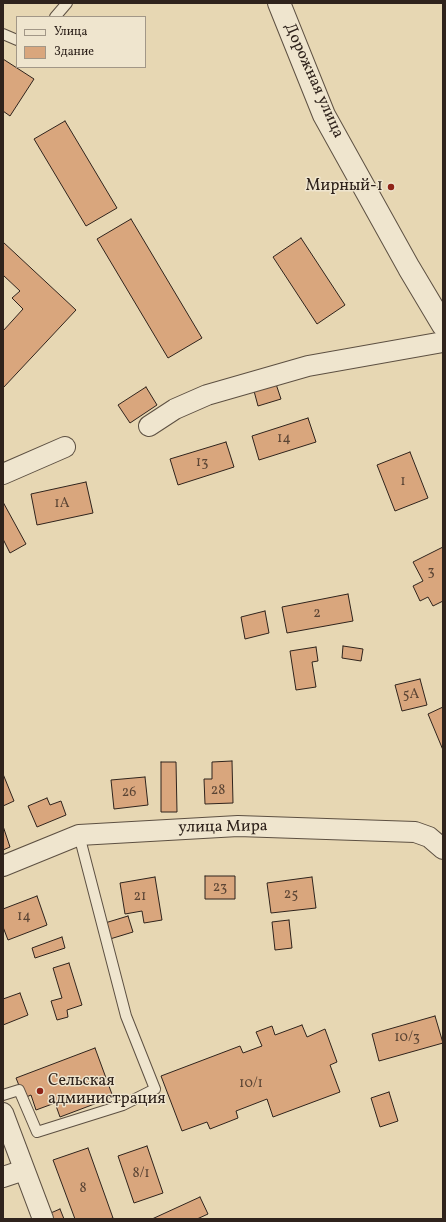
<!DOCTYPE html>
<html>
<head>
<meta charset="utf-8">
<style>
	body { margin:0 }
	#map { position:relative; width:446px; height:1222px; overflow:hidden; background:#e7d7b3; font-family:Vollkorn,serif }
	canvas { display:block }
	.frame { position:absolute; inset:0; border:4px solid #2f231c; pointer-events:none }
	.legend { position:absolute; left:16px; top:16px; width:130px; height:52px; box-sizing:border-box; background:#efe5ce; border:1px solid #a29787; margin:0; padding:5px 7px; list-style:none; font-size:12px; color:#2f231c }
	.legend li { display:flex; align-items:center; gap:8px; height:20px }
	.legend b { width:20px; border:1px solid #a29787 }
</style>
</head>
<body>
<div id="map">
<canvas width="446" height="1222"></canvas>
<div class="frame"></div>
<ul class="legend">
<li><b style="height:5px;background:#efe5ce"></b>Улица</li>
<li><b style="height:11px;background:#d9a67d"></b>Здание</li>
</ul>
</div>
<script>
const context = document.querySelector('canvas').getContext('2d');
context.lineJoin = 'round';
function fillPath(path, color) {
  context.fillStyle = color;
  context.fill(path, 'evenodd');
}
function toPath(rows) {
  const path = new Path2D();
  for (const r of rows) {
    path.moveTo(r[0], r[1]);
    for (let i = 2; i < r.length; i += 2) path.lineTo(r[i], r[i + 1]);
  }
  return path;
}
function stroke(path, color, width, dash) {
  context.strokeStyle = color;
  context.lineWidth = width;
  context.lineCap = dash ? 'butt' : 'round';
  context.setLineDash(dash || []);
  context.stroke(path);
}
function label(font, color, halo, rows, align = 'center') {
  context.font = font + ' Vollkorn,serif';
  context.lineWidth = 3;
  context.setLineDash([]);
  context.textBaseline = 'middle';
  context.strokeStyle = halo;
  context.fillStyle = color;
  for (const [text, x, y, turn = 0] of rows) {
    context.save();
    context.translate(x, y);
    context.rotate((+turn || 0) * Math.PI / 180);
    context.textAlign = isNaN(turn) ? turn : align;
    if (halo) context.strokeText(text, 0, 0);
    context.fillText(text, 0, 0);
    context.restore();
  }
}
const building = toPath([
	[3,59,34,79,10,116,3,111,3,59],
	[65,121,117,208,86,226,34,139,65,121],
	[131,219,202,338,168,358,97,239,131,219],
	[301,238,345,305,317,324,273,257,301,238],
	[3,242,76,310,3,388,3,331,23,309,12,298,20,291,3,275,3,242],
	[276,384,281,399,258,406,254,391,276,384],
	[146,387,157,405,130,423,118,405,146,387],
	[308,418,316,442,259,460,252,436,308,418],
	[226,442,234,467,178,485,170,459,226,442],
	[410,452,428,498,395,511,377,465,410,452],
	[86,482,93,513,37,525,31,494,86,482],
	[3,502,26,544,10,553,3,539,3,502],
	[443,547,443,601,433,606,428,597,420,601,413,586,423,581,413,562,443,547],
	[348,594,353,621,287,633,282,607,348,594],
	[265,611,269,633,245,639,241,617,265,611],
	[343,646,363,649,361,661,342,658,343,646],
	[316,647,318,661,312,662,316,687,296,690,290,651,316,647],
	[420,679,427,705,402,711,395,685,420,679],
	[443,707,443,750,428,714,443,707],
	[232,761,233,803,205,804,204,779,212,779,212,762,232,761],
	[161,762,176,762,177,812,161,812,161,762],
	[3,774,14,801,3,806,3,774],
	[145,777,148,805,114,809,111,780,145,777],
	[47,798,50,805,61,801,66,815,37,827,28,806,47,798],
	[3,826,10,847,3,850,3,826],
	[205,876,235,876,235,899,205,899,205,876],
	[155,877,162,920,144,923,142,911,125,914,120,883,155,877],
	[312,877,316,908,271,913,267,883,312,877],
	[37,896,47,925,8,940,3,927,3,909,37,896],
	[128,916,133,932,110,939,105,923,128,916],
	[289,920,292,948,275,950,272,922,289,920],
	[62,937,65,948,35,958,32,948,62,937],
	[69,963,82,1005,67,1010,68,1017,57,1020,51,1001,62,998,53,968,69,963],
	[20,993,28,1015,3,1025,3,999,20,993],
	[435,1016,443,1043,379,1061,372,1034,435,1016],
	[302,1025,307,1037,325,1029,337,1062,330,1065,340,1092,273,1117,267,1099,236,1111,238,1118,210,1129,207,1122,182,1131,161,1076,240,1046,243,1053,262,1046,256,1032,272,1026,275,1035,302,1025],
	[95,1048,113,1097,60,1117,55,1103,36,1110,31,1095,24,1098,16,1078,95,1048],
	[389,1092,398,1121,380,1127,371,1098,389,1092],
	[147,1146,163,1193,134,1203,118,1156,147,1146],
	[88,1148,113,1218,109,1219,75,1219,53,1160,88,1148],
	[200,1197,208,1214,197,1219,152,1219,200,1197],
	[60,1209,64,1219,48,1219,46,1215,60,1209]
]);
fillPath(building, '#d9a67d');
stroke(building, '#2f231c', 1);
const service = toPath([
	[55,17,67,3],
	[3,34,17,40],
	[3,1095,19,1090,37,1132,123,1105,155,1089,126,1016,79,835]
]);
const minor = toPath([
	[149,426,175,409,207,395,308,366,443,342],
	[3,474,65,447],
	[3,866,79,835,238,826,415,832,429,837,443,849],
	[3,1113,43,1219],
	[3,1177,24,1170]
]);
const tertiary = toPath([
	[279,3,324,115,409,268,443,325]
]);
stroke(service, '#5d5042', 12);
stroke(minor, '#5d5042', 22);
stroke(tertiary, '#5d5042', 24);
stroke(service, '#efe5ce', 10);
stroke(minor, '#efe5ce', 20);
stroke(tertiary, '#efe5ce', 22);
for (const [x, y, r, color] of [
	[391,187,4,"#8f2418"],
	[40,1091,4,"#8f2418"]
]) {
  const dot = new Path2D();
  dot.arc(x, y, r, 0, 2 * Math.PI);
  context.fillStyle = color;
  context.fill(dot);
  stroke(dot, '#efe5ce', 1.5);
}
label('14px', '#5a4434', null, [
	["14",284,439],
	["13",202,463],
	["1",403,482],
	["1А",62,504],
	["3",431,572],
	["2",317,614],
	["5А",411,695],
	["28",218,791],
	["26",129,793],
	["23",220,888],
	["25",291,895],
	["21",140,897],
	["14",24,917],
	["10/3",407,1038],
	["10/1",251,1084],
	["8/1",141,1174],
	["8",83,1189]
]);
label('16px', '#2f231c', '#efe5ce', [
	["Дорожная улица",313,81,66],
	["улица Мира",223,828,-1]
]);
label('16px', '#2f231c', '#efe5ce', [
	["Мирный-1",383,187],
	["Сельская",48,1082,"left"],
	["администрация",48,1100,"left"]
], 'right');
</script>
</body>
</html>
